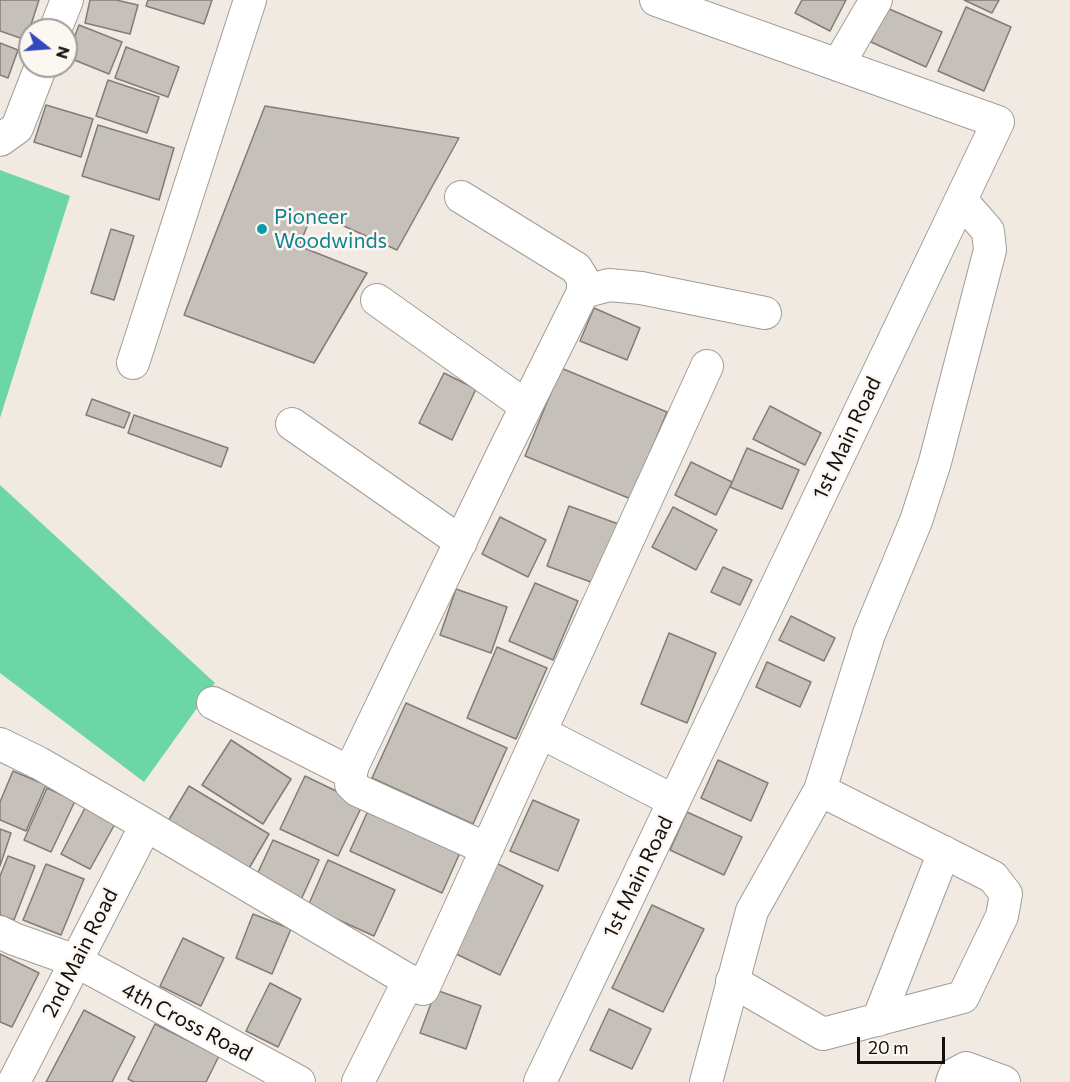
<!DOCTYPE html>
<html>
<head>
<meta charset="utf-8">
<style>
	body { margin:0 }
	#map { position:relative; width:1070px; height:1082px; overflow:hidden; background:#f0eae3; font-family:Commissioner,sans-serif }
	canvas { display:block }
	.north { position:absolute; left:18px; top:18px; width:60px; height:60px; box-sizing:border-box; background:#fdf7f1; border:2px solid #9f9b97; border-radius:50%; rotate:107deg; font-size:16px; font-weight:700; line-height:24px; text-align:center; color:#13110f }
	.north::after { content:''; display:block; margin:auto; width:21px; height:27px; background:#304abb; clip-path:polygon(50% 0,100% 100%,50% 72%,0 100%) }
	.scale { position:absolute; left:857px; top:1037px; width:88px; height:27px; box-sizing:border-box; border:3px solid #13110f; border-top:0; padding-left:8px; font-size:18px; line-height:21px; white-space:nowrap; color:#13110f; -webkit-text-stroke:4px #fdf7f1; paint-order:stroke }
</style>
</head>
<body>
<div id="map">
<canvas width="1070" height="1082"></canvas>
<div class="north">N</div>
<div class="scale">20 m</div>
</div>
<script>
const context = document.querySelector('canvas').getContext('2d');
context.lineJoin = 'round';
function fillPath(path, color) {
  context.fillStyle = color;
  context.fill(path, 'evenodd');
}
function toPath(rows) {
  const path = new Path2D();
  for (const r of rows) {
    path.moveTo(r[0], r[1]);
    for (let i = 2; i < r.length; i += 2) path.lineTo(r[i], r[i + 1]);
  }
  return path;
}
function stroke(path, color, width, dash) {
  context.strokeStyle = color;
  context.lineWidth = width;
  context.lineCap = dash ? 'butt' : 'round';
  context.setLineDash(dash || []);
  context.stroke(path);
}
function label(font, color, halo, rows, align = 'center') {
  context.font = font + ' Commissioner,sans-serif';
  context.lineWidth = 5;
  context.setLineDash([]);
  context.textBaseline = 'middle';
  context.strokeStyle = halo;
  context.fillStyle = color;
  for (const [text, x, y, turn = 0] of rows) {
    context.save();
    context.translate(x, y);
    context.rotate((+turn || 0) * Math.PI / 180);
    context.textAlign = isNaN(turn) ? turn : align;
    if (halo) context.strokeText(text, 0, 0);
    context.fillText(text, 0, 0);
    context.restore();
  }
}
fillPath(toPath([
	[0,170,70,196,0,418],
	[0,485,215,683,144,782,0,673]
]), '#6dd6a6');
const building = toPath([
	[0,0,39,0,26,40,0,31,0,0],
	[90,0,116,0,138,5,130,34,85,23,90,0],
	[148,0,212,0,204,24,146,6,148,0],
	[802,0,846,0,830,31,795,13,802,0],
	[964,0,999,0,992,13,964,0],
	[966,7,1011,27,984,91,938,71,966,7],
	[887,8,942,32,926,67,871,42,887,8],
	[79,25,122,42,109,74,67,57,79,25],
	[0,43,18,50,8,78,0,75,0,43],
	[126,47,179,67,168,97,115,78,126,47],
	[108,80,159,97,147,133,96,116,108,80],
	[46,105,93,119,81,157,34,142,46,105],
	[265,106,459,138,397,250,313,212,299,246,367,273,314,363,184,315,265,106],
	[98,125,174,148,159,200,82,176,98,125],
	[111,229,134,236,114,300,91,293,111,229],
	[594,308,640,328,627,360,580,341,594,308],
	[561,368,667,412,631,499,525,456,561,368],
	[444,373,476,389,452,440,419,423,444,373],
	[92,399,130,413,124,428,86,415,92,399],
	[770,406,821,433,805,465,753,439,770,406],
	[134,415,228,448,221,467,128,433,134,415],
	[747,448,799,470,782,509,730,487,747,448],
	[691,462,732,482,716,515,675,495,691,462],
	[569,506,621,525,599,585,547,566,569,506],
	[673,507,717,530,696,570,652,547,673,507],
	[500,517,546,540,528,577,482,554,500,517],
	[723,567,752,580,740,605,711,592,723,567],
	[535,583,578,601,553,660,509,641,535,583],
	[456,589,507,607,491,653,440,635,456,589],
	[791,616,835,638,824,661,779,640,791,616],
	[669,633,716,653,687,723,641,704,669,633],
	[497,647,547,668,516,739,467,718,497,647],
	[767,662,811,682,800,707,756,687,767,662],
	[406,703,507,748,473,824,372,778,406,703],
	[231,740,291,779,263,824,202,785,231,740],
	[718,760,768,783,751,821,701,798,718,760],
	[13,771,46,785,26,831,0,820,0,802,13,771],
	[305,776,363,804,338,856,280,829,305,776],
	[189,786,269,834,244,877,164,828,189,786],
	[47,788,75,801,51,852,24,840,47,788],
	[533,800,579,820,558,871,510,851,533,800],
	[371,804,463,846,442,893,350,851,371,804],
	[86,806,116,822,90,869,61,854,86,806],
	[687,812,742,837,724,875,670,850,687,812],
	[0,829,11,833,0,866,0,829],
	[273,840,319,860,300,902,254,881,273,840],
	[8,856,35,866,14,920,0,915,0,876,8,856],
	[328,860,395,890,374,936,308,906,328,860],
	[494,862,543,886,500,975,450,951,494,862],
	[46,864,84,879,61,935,23,920,46,864],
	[652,905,704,929,663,1012,612,988,652,905],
	[253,914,291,929,272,974,236,958,253,914],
	[183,938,224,958,201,1006,160,986,183,938],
	[0,954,39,973,12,1027,0,1022,0,954],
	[270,983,301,999,278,1047,246,1031,270,983],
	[436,990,481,1006,466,1049,420,1033,436,990],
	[609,1009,651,1029,632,1069,590,1050,609,1009],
	[84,1010,135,1037,112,1082,46,1082,84,1010],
	[155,1024,219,1056,206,1082,134,1082,128,1079,155,1024]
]);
fillPath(building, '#c6c0ba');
stroke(building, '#817c76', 1.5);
const minor = toPath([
	[55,30,67,0],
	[838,65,876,0],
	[0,140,17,128,41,66],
	[461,197,576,268,583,279,583,292,504,451,353,765,351,773,351,784,357,790,487,849],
	[583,292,609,285,641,288,765,313],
	[377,300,526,406],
	[133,363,250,0],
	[292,424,461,542],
	[213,703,351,773],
	[540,732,674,801],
	[0,744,39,763,146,825,423,989,707,366],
	[0,932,14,939,76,961,299,1082],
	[732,981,823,1034,963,997,1002,916,1006,894,993,877,820,790],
	[878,1020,944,852],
	[14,1082,146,825],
	[358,1082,409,980],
	[540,1082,998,122,656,0],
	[706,1082,752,911,820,790,869,634,916,521,935,462,990,250,988,231,961,200],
	[952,1082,955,1074,966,1068,1004,1082]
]);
stroke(minor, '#a29c96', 34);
stroke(minor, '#fff', 32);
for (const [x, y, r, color] of [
	[262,229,6,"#0f9aa8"]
]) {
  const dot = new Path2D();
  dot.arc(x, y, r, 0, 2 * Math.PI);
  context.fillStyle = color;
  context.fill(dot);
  stroke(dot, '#fdf7f1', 2);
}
label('21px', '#0d838f', '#fdf7f1', [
	["Pioneer",274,217],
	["Woodwinds",274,241]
], 'left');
label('21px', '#13110f', '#fdf7f1', [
	["1st Main Road",847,438,-65],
	["1st Main Road",638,877,-64],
	["2nd Main Road",80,953,-63],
	["4th Cross Road",187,1022,28]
]);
</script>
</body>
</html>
